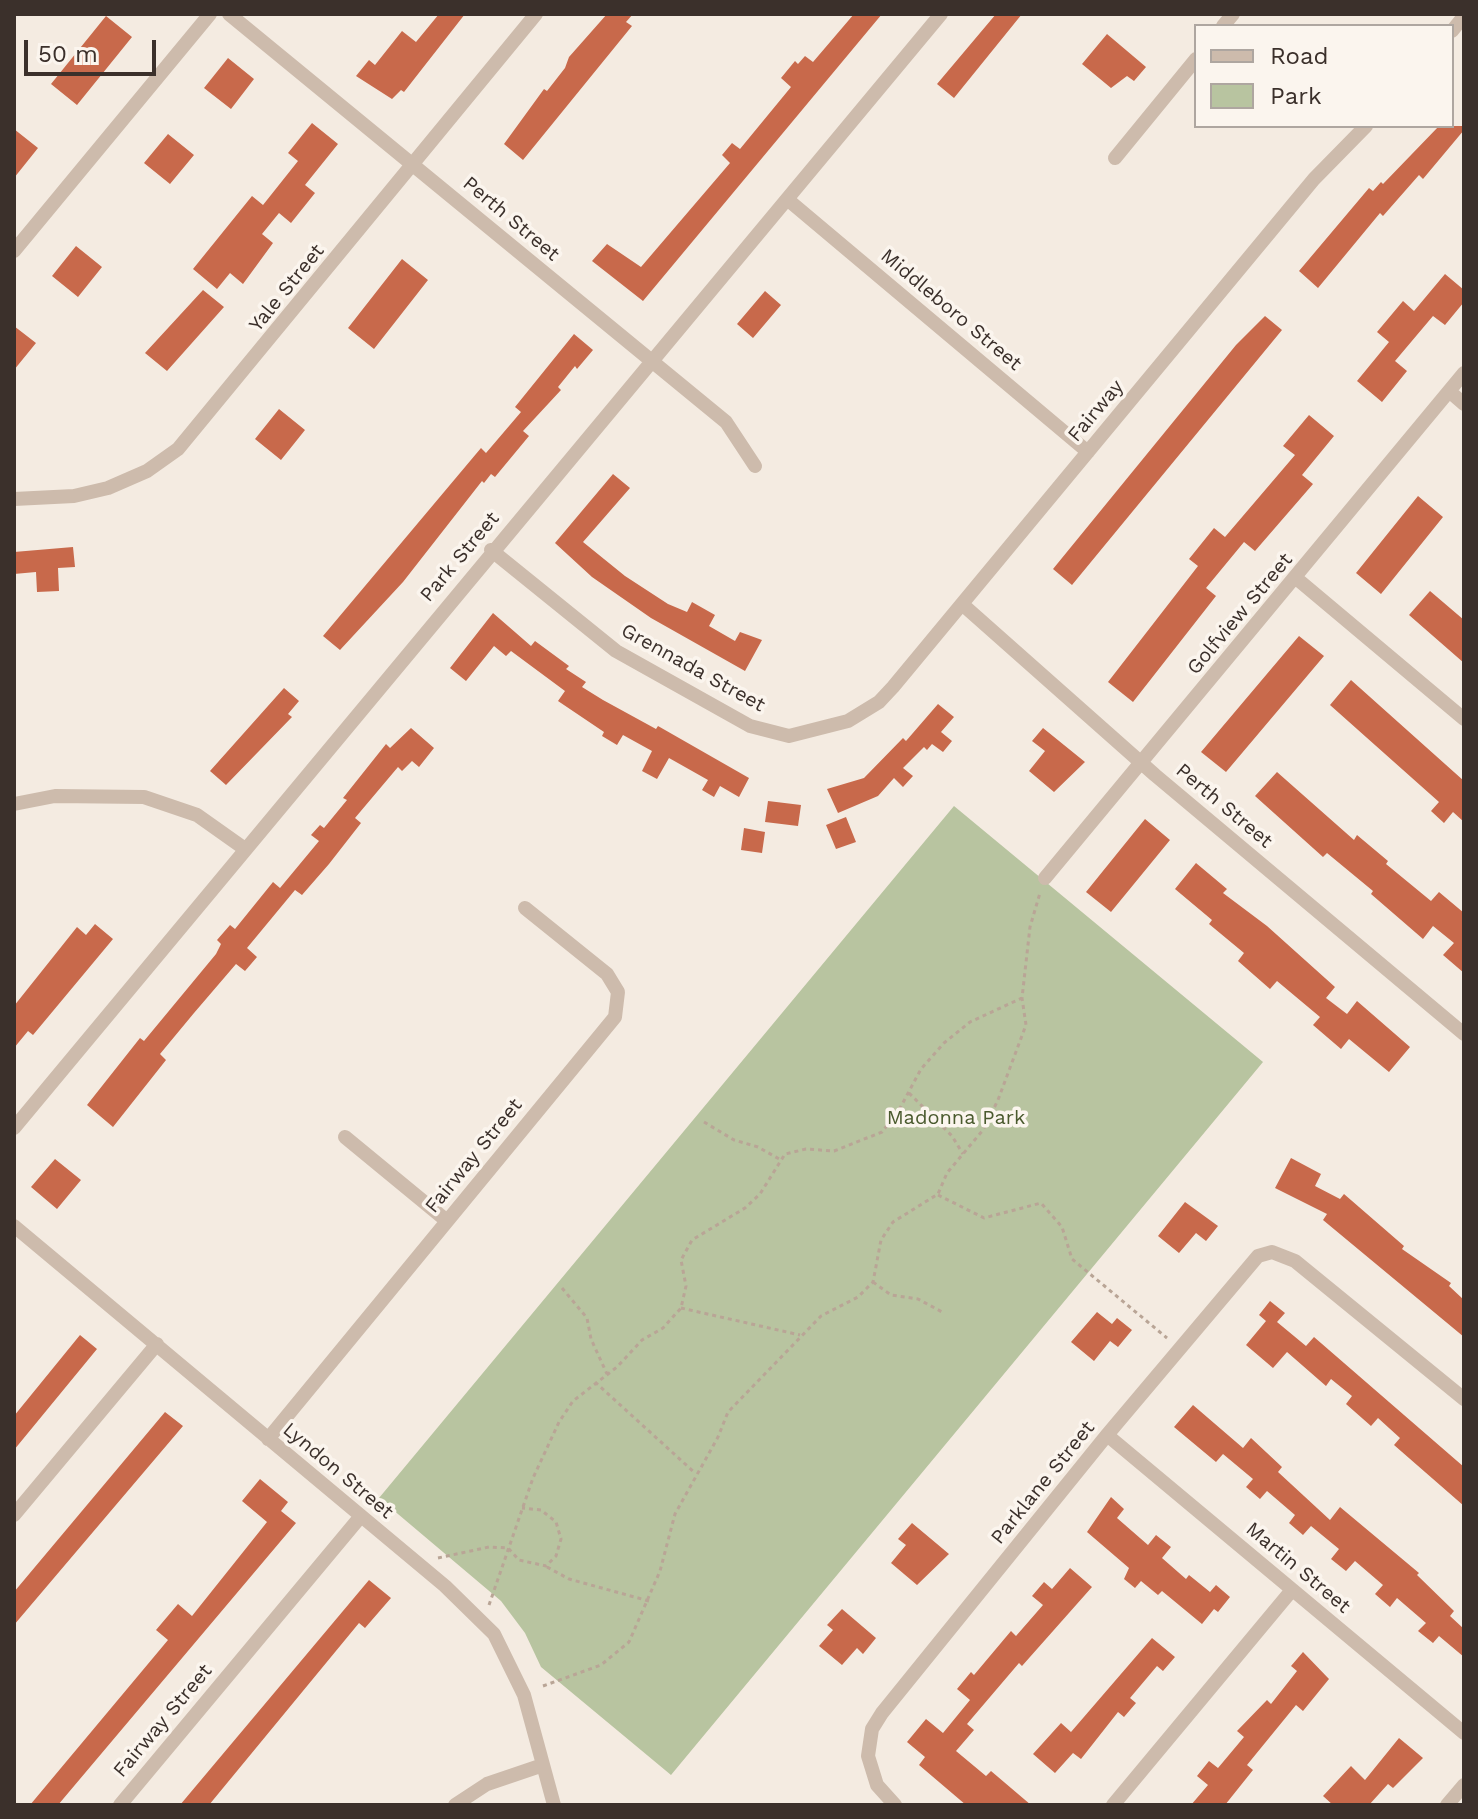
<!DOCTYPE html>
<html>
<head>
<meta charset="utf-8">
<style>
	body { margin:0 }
	#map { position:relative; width:1478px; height:1819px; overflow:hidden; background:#f4ebe1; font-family:"Work Sans",sans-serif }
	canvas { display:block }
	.frame { position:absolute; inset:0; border:16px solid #3b302b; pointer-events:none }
	.legend { position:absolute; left:1194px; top:24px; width:260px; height:104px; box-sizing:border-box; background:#fbf5ee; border:2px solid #aea6a0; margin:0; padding:10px 14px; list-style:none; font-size:24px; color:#3b302b }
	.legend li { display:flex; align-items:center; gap:16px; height:40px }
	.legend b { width:40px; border:2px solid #aea6a0 }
	.scale { position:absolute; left:24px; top:40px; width:132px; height:36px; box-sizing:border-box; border:4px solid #3b302b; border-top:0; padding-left:10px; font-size:24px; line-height:28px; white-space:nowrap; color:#3b302b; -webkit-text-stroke:6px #fbf5ee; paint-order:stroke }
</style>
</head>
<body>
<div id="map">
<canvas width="1478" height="1819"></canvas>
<div class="frame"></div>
<ul class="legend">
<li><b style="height:10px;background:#cdbbac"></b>Road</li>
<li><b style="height:22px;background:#b8c4a0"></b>Park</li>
</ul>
<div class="scale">50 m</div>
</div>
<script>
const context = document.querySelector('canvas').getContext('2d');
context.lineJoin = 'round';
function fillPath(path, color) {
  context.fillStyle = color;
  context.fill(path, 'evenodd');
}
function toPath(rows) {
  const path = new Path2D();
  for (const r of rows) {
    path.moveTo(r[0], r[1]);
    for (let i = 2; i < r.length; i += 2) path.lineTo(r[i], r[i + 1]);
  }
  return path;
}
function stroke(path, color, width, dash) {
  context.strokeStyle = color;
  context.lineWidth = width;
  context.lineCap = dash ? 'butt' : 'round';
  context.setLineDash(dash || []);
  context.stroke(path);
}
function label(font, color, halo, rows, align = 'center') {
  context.font = font + ' "Work Sans",sans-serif';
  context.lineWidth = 7;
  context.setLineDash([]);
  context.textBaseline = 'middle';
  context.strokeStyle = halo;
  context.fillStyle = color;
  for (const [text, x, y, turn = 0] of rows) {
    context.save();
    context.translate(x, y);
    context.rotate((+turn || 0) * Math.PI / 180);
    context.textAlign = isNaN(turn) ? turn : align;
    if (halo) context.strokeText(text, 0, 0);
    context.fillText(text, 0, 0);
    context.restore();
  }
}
fillPath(toPath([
	[954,806,1263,1062,671,1775,541,1667,525,1633,501,1601,379,1498]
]), '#b8c4a0');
fillPath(toPath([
	[439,14,465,14,404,92,401,90,392,99,356,76,369,60,375,65,402,31,416,42],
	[607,14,633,14,626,22,632,26,523,160,504,144,544,89,547,91,565,68,569,57],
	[854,14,882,14,643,301,592,261,607,244,641,267,730,163,722,155,732,143,740,149,791,87,781,78,795,61,798,64,805,56,813,62],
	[996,14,1022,14,954,98,937,84],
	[106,16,132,37,77,105,51,84],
	[1107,34,1146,67,1134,81,1127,76,1111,88,1082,64],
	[228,58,254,79,231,109,204,88],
	[312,123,338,144,305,185,315,193,291,223,279,213,262,234,273,243,243,284,230,273,217,289,193,269,252,196,263,205,298,161,288,153],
	[1439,126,1464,126,1464,130,1423,179,1419,175,1383,216,1380,213,1318,288,1299,271,1369,188,1373,191,1381,182,1383,184],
	[14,129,38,148,14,178],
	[168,134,194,155,170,184,144,163],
	[76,246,102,267,78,297,52,276],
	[402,259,428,280,374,349,348,328],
	[1445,274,1464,290,1464,302,1445,325,1433,316,1395,361,1407,371,1382,402,1357,381,1389,342,1377,332,1403,301,1414,311],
	[203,290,224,307,167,371,145,353],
	[765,291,781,305,753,338,737,324],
	[1265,316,1282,330,1072,585,1053,569,1236,345],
	[14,326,36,343,14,370],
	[574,334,593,350,577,369,575,366,558,387,561,390,523,431,529,436,495,477,491,474,484,483,482,481,403,582,340,650,323,636,481,448,486,453,521,412,515,407],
	[279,409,305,430,281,460,255,439],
	[1309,415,1334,436,1302,475,1313,484,1255,551,1244,542,1206,588,1216,596,1133,702,1108,682,1198,566,1189,559,1214,528,1225,537,1295,455,1283,446],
	[613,474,630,488,583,542,625,576,668,604,687,612,692,602,715,615,709,626,735,641,740,632,762,640,745,671,651,618,592,577,555,543],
	[1418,496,1443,517,1381,594,1356,573],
	[73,547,75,567,58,568,59,591,37,592,36,572,14,574,14,552],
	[1430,591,1464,620,1464,663,1409,615],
	[493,613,531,646,535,641,569,666,566,669,586,682,582,687,603,700,656,729,658,726,749,778,739,797,720,786,714,797,702,790,708,780,669,758,657,779,642,771,652,751,623,735,617,745,602,736,604,732,558,701,565,691,511,651,506,656,494,646,466,681,450,668],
	[1299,636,1324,656,1226,772,1201,752],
	[1351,680,1464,781,1464,822,1453,812,1444,823,1431,811,1439,802,1330,705],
	[284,688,299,701,288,714,292,717,226,785,210,771],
	[938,704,954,717,941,732,952,741,943,752,932,744,927,750,924,747,903,768,913,776,903,787,894,778,878,796,838,813,827,789,864,778,903,738,906,741],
	[411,728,434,748,419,767,412,761,402,771,398,767,355,818,361,823,329,864,302,895,295,890,247,948,257,957,245,971,236,964,194,1013,160,1054,166,1060,113,1127,87,1105,140,1038,144,1041,216,954,221,944,217,940,230,925,235,929,273,882,280,888,319,841,311,835,320,825,324,828,347,800,343,798,386,744,390,748],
	[1043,728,1085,762,1054,792,1029,771,1045,751,1032,741],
	[1277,772,1354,840,1357,835,1388,861,1386,864,1431,901,1439,892,1464,913,1464,973,1443,955,1454,943,1433,926,1423,939,1371,894,1373,891,1327,853,1323,857,1255,796],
	[768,801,801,805,798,826,765,822],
	[846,817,856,842,836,849,826,825],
	[1145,819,1170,840,1111,912,1086,892],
	[744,828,765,832,762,853,741,850],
	[1196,863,1227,889,1223,893,1267,926,1335,987,1326,998,1347,1014,1357,1001,1410,1047,1389,1072,1349,1039,1341,1049,1313,1025,1320,1017,1277,981,1270,989,1238,961,1244,953,1209,924,1212,920,1175,889],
	[95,924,113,939,33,1035,28,1031,14,1048,14,1006,77,927,86,935],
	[1291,1158,1321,1174,1315,1186,1340,1199,1344,1194,1404,1246,1402,1249,1451,1283,1449,1286,1464,1300,1464,1337,1323,1220,1327,1214,1275,1188],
	[55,1159,81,1180,57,1209,31,1187],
	[1185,1202,1218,1226,1206,1241,1196,1233,1179,1253,1158,1236],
	[1270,1301,1285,1313,1277,1322,1306,1346,1314,1337,1464,1467,1464,1506,1394,1445,1400,1438,1378,1418,1371,1426,1346,1404,1352,1396,1331,1379,1326,1386,1287,1352,1273,1368,1246,1345,1266,1321,1259,1315],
	[1097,1312,1112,1324,1117,1318,1132,1330,1118,1347,1110,1341,1094,1361,1071,1342],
	[80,1335,97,1349,14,1450,14,1416],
	[1193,1405,1243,1448,1251,1438,1282,1467,1278,1472,1330,1520,1340,1507,1419,1573,1417,1575,1454,1611,1450,1616,1464,1629,1464,1657,1439,1636,1433,1643,1418,1631,1426,1623,1397,1598,1390,1607,1375,1594,1383,1585,1355,1561,1346,1571,1331,1559,1339,1549,1311,1526,1303,1535,1289,1523,1295,1515,1267,1491,1260,1499,1246,1487,1253,1479,1223,1454,1216,1462,1174,1427],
	[165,1412,183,1426,14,1625,14,1592],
	[260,1479,288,1502,281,1511,296,1523,58,1805,30,1805,168,1640,156,1630,178,1604,192,1616,267,1522,242,1501],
	[1111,1497,1124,1509,1117,1518,1148,1545,1156,1535,1171,1547,1162,1558,1186,1579,1189,1575,1210,1592,1216,1585,1230,1597,1218,1612,1214,1609,1202,1624,1162,1591,1158,1595,1141,1581,1135,1588,1124,1579,1129,1568,1087,1532],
	[912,1523,949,1554,917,1585,891,1563,906,1545,898,1539],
	[1070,1568,1092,1587,1022,1666,1019,1663,967,1724,974,1730,956,1751,986,1776,991,1771,1031,1805,966,1805,919,1765,925,1757,907,1742,926,1719,943,1733,970,1700,957,1689,971,1672,974,1675,1011,1631,1016,1636,1043,1605,1032,1596,1044,1582,1052,1589],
	[369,1580,391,1598,365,1628,359,1623,209,1805,180,1805],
	[842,1609,876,1638,863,1654,857,1648,842,1665,819,1646,833,1630,827,1625],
	[1152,1638,1175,1657,1163,1671,1157,1666,1130,1698,1136,1703,1124,1717,1118,1712,1081,1759,1073,1753,1055,1773,1033,1754,1061,1723,1071,1732],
	[1303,1652,1329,1679,1303,1711,1296,1705,1247,1765,1253,1770,1225,1805,1191,1805,1208,1785,1197,1776,1209,1761,1218,1768,1244,1737,1237,1731,1267,1700,1271,1704,1297,1671,1291,1666],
	[1399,1738,1423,1758,1393,1788,1388,1784,1369,1805,1333,1805,1323,1796,1351,1766,1365,1780]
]), '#c8694b');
stroke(toPath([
	[909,1093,952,1136,963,1154],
	[704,1122,734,1140,758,1147,781,1160],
	[938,1195,984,1218,1041,1203,1062,1227,1072,1259,1167,1338],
	[873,1282,891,1295,918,1299,944,1313],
	[562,1288,587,1318,591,1339,607,1374],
	[681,1308,800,1335],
	[595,1382,695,1473],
	[438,1558,489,1547,508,1548,519,1560,546,1566,556,1556,561,1539,556,1522,541,1510,522,1508],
	[547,1567,569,1579,649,1601],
	[489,1605,533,1478,559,1422,573,1401,617,1367,642,1340,663,1328,681,1308,686,1286,681,1260,692,1240,745,1208,760,1194,785,1154,806,1149,834,1151,882,1132,899,1110,921,1069,944,1043,970,1022,1022,998],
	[543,1686,601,1665,629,1642,660,1571,675,1514,718,1437,728,1412,821,1316,858,1297,873,1282,881,1240,893,1222,938,1194,947,1173,983,1130,998,1100,1026,1025,1022,998,1030,927,1040,893]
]), '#b9a596', 3, [4, 4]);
stroke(toPath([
	[229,14,726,422,755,466],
	[1223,26,1233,14],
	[1452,31,1464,16],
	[1115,158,1196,59],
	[787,199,1088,452],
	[14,251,210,14],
	[1449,391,1464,404],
	[14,499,74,496,108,488,147,471,178,449,536,14],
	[491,550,616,651,750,726,789,736,848,721,879,702,893,687,1314,179,1366,126],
	[1296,578,1464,719],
	[962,604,1155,775,1464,1034],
	[14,804,55,796,144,797,197,815,245,849],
	[1045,878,1464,373],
	[14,1128,941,14],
	[345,1137,447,1221],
	[14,1226,445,1586,494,1634,524,1695,554,1805],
	[1107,1435,1464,1733],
	[268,1439,615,1017,618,992,607,974,525,908],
	[14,1515,157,1344],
	[120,1805,361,1516],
	[455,1805,487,1784,543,1765],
	[895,1805,877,1785,868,1756,872,1729,882,1713,1107,1435,1258,1256,1272,1252,1295,1261,1464,1399],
	[1113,1805,1292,1590],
	[1447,1805,1464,1785]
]), '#cdbbac', 14);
label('20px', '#3b302b', '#fbf5ee', [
	["Perth Street",511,219,40],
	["Yale Street",287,288,-51],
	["Middleboro Street",951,310,40],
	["Fairway",1096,411,-50],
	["Park Street",460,557,-50],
	["Golfview Street",1240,614,-50],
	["Grennada Street",693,668,29],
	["Perth Street",1224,806,40],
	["Fairway Street",474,1156,-51],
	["Lyndon Street",338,1471,40],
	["Parklane Street",1043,1483,-51],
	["Martin Street",1298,1568,40],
	["Fairway Street",163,1721,-50]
]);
label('20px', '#4a5a2e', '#fbf5ee', [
	["Madonna Park",956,1118]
]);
</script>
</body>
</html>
